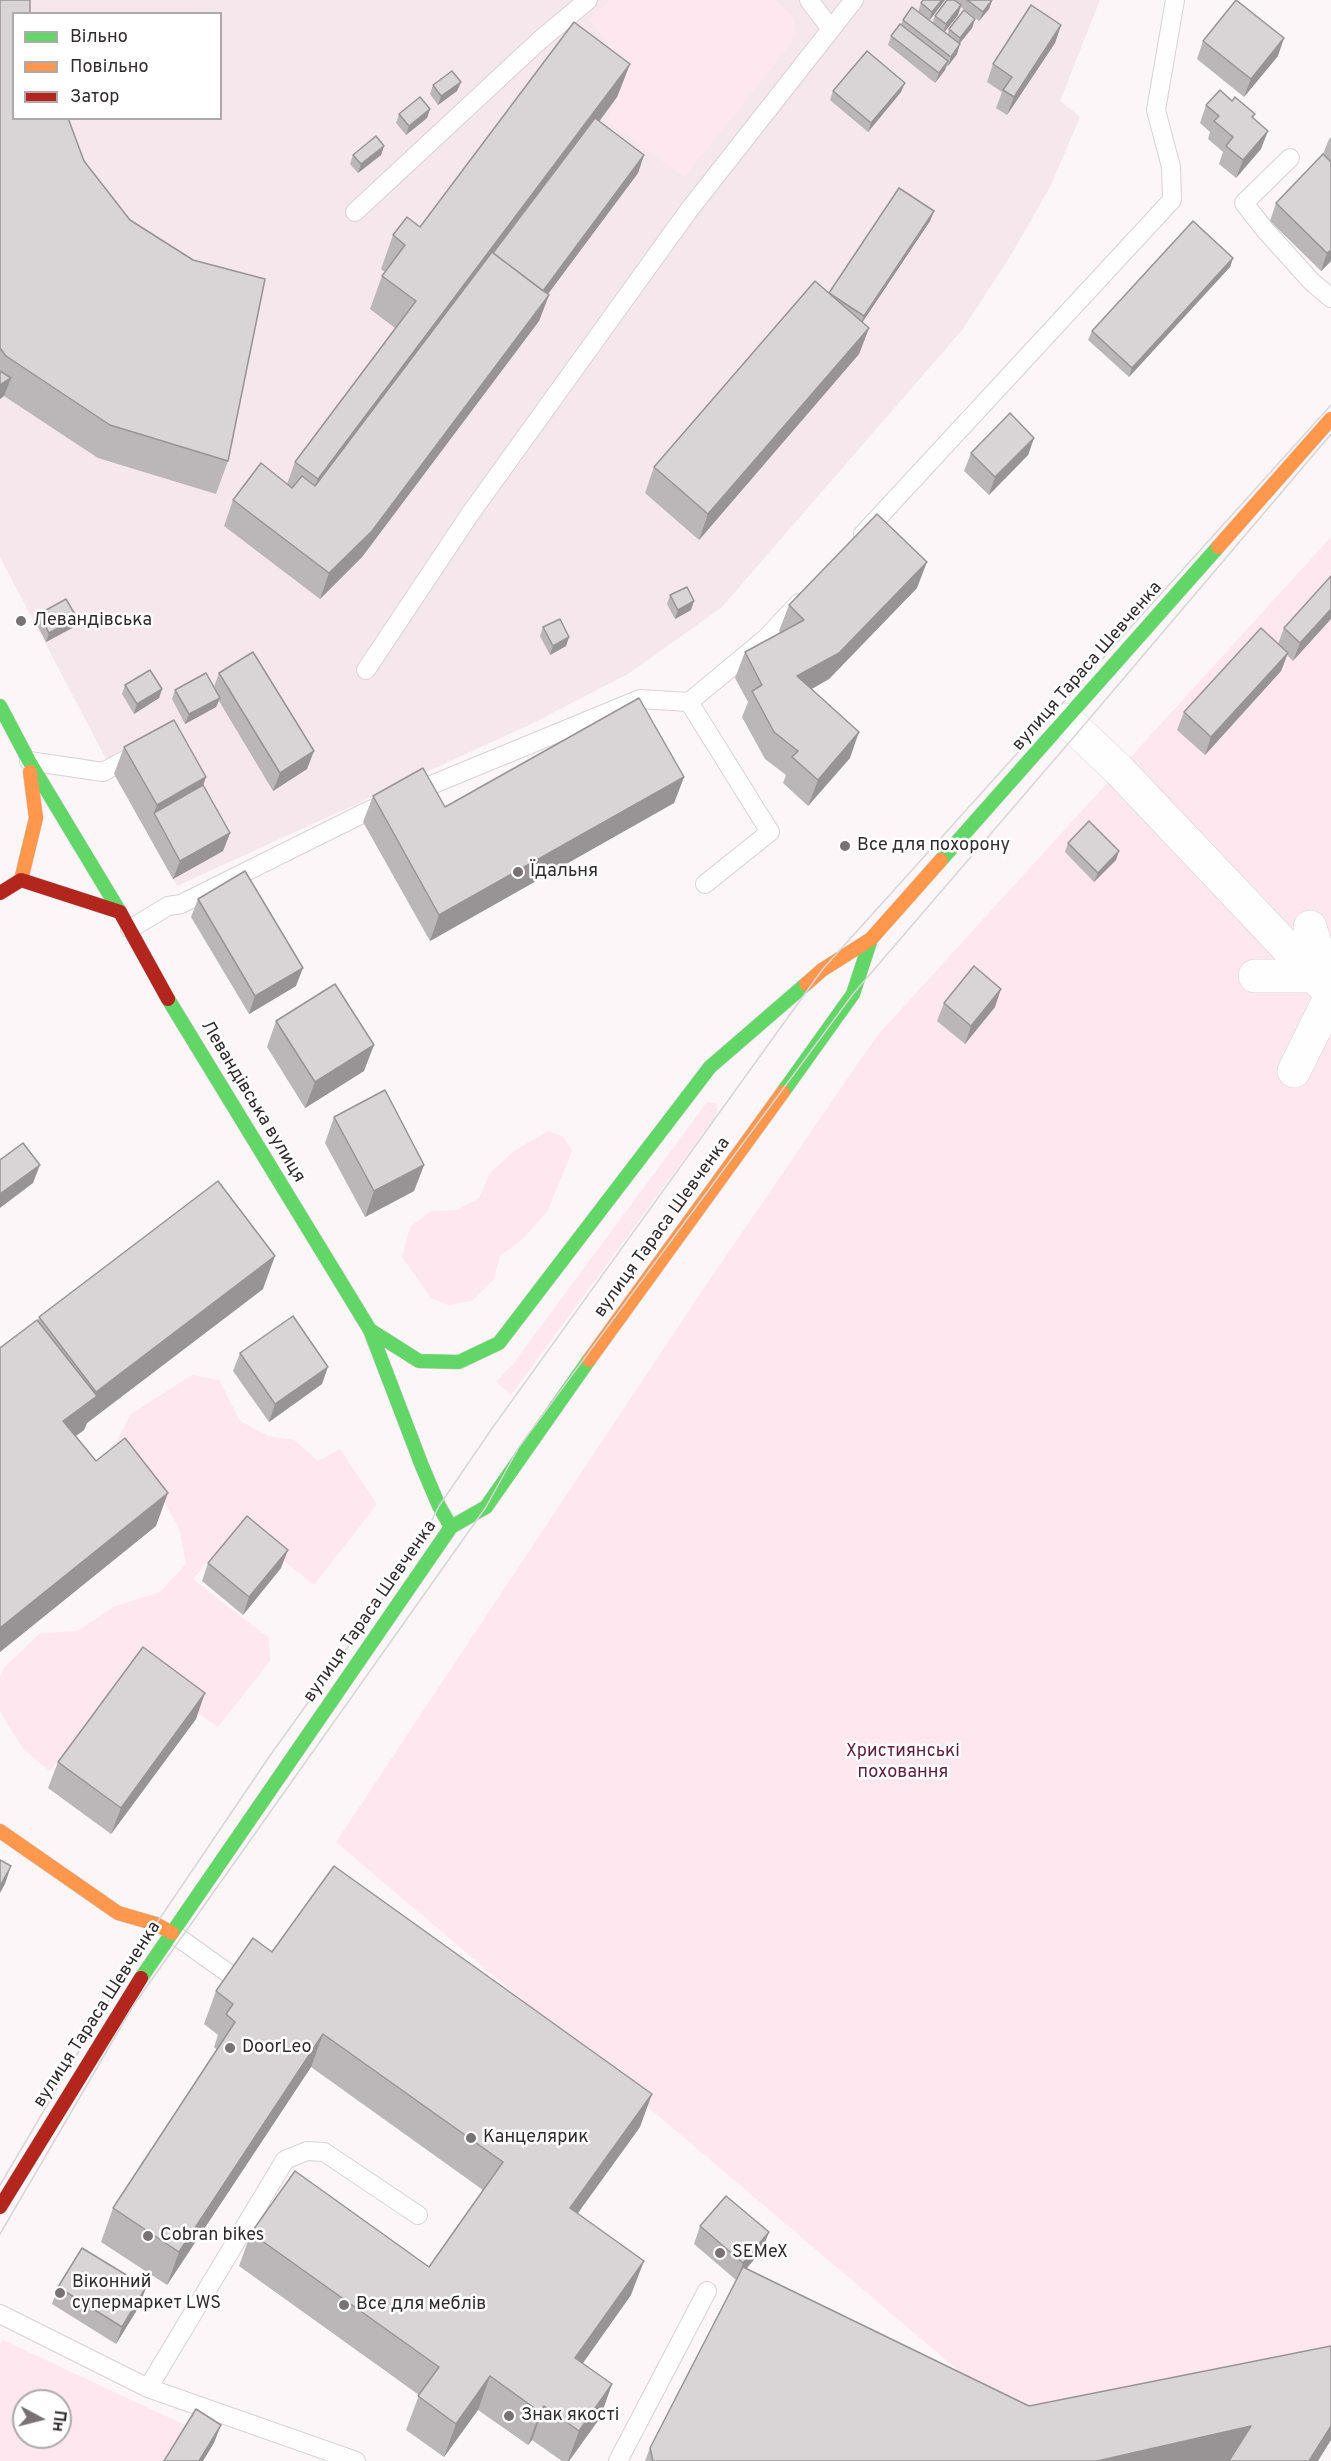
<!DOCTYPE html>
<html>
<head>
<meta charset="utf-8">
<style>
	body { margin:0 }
	#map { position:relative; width:1331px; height:2461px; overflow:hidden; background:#fcf6f8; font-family:Overpass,sans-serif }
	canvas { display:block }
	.legend { position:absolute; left:12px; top:12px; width:210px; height:108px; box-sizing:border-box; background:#fff; border:2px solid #adaaab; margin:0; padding:8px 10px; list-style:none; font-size:18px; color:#312b2d }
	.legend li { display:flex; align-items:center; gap:12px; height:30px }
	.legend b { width:30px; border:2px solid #adaaab }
	.north { position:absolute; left:12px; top:2389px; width:60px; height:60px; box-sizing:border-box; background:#fff; border:2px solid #adaaab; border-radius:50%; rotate:97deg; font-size:16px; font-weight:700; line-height:24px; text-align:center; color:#312b2d }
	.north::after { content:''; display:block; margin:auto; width:21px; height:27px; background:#787274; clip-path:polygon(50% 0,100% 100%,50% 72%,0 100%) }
</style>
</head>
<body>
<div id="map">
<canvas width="1331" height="2461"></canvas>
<ul class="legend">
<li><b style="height:8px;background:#63d668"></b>Вільно</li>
<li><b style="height:8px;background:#ff974d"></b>Повільно</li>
<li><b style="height:8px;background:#b3261e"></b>Затор</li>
</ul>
<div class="north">Пн</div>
</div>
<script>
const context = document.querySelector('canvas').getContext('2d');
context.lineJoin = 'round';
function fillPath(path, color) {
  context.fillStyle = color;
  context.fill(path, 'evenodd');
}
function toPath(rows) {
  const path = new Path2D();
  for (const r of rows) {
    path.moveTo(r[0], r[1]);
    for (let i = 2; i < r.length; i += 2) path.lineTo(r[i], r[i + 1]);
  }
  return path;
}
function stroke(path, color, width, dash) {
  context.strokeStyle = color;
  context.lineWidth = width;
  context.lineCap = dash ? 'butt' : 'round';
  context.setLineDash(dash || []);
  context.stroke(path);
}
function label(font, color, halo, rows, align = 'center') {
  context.font = font + ' Overpass,sans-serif';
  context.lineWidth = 5;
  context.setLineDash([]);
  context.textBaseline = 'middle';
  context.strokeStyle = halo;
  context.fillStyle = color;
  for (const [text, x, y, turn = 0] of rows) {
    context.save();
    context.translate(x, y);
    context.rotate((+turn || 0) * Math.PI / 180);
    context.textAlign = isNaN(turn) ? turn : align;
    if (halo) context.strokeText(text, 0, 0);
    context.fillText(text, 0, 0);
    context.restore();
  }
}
fillPath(toPath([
	[0,0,1100,0,1060,101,1080,117,1050,187,1011,255,963,329,721,608,628,674,529,725,177,886,114,774,0,557],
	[14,14,220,14,220,118,14,118]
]), '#f6e7ec');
fillPath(toPath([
	[610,0,776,0,792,15,796,29,791,44,684,177,607,121,615,94,619,59,589,19],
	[1331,537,1331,2368,1026,2428,336,1842,704,1288,876,1037],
	[707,1102,717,1104,717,1114,511,1395,496,1382,513,1364],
	[548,1131,564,1137,572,1151,548,1210,525,1237,500,1256,494,1279,472,1301,448,1305,431,1298,402,1257,410,1227,431,1211,457,1210,479,1198,490,1173,514,1151],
	[192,1375,219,1380,240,1421,268,1436,294,1440,318,1461,340,1449,377,1504,314,1585,239,1525,193,1579,269,1638,270,1661,218,1727,130,1666,50,1771,24,1750,6,1722,0,1711,0,1677,4,1668,40,1633,77,1631,113,1607,160,1592,186,1564,179,1528,159,1492,124,1471,115,1444,131,1414],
	[3,2340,189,2427,169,2461,0,2461,0,2344],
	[24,2401,60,2401,60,2437,24,2437]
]), '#fee7ef');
const lane = toPath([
	[809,0,831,29],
	[1290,158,1244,203,1265,230,1312,282,1331,298],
	[355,212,540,40,588,0],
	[863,534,1172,200,1171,167,1156,110,1175,0],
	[366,670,470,514,689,210,854,0],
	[689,702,765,639,799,603],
	[29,761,103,772,138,753],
	[130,929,168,906,181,904,368,811,640,699,689,702,770,832,705,884],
	[172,1933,228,1973],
	[0,2314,148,2388,356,2461],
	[148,2388,285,2160,307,2151,324,2152,418,2215],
	[618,2461,707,2291]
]);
const street = toPath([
	[1066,720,1118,769,1331,994],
	[1310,927,1329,989],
	[1255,976,1326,976],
	[1294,1071,1331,996]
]);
const fast = toPath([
	[0,706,29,761,120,912],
	[941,860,1218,547],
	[168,999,370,1330,422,1466,439,1506,451,1527],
	[783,1092,853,994,871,939],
	[370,1330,419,1361,459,1362,499,1343,710,1067,806,984],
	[141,1978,451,1527,486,1507,589,1360]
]);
const slow = toPath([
	[1218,547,1331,419],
	[21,880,36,818,30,772],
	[806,984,822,970,871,939,941,860],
	[589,1360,783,1092],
	[0,1831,118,1913,156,1924,172,1933]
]);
const jam = toPath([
	[0,893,21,880,120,912,168,999],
	[0,2207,141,1978]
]);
stroke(lane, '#d7d2d4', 20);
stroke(street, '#d7d2d4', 34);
stroke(fast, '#d7d2d4', 15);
stroke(slow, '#d7d2d4', 15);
stroke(jam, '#d7d2d4', 15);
stroke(lane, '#fffefe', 18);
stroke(street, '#fffefe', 33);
stroke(fast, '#63d668', 14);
stroke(slow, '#ff974d', 14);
stroke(jam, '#b3261e', 14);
stroke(toPath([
	[0,2185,112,1995,156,1924,269,1757,416,1552,439,1506,493,1427,822,970,1331,405],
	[0,2234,133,2006,486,1507,519,1447,853,994,1079,731,1331,434]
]), '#d7d6d6', 1.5);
fillPath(toPath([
	[0,0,14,14,228,461,216,494,98,458,4,396,0,399],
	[923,0,945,0,929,21,932,23,935,16,947,0,992,0,989,9,979,21,961,7,958,15,944,32,947,35,949,29,975,19,972,28,959,44,957,54,948,66,947,66,945,70,935,83,888,45,891,36,901,24,903,20,918,12,921,3],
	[1061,25,1055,43,1007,115,996,108,1002,92,987,82,993,64],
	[1203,41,1278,56,1244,97,1197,59],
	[630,64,617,97,599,122,644,155,638,173,548,294,549,295,539,321,362,557,320,599,224,526,233,500,287,484,295,462,395,328,370,309,382,276,385,272,381,269,393,235,420,227],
	[461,82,457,91,438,105,430,94,433,85],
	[833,91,901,92,868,132,830,100],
	[1232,101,1255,114,1253,118,1261,149,1236,178,1219,164,1223,152,1208,139,1210,132,1200,123,1206,105],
	[430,109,427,118,406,135,396,123,399,114],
	[1331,137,1331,261,1321,271,1270,221,1276,203,1323,154,1329,139],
	[384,146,381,155,358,173,350,164,353,155],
	[934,211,930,221,862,322,869,328,859,354,699,540,645,493,654,467,828,293],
	[1233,258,1230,267,1129,377,1088,340,1092,331],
	[1034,438,1028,455,989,495,964,471,971,453],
	[1331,576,1293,661,1287,655,1281,671,1205,755,1177,730,1184,712,1278,644,1284,628],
	[917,588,829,679,812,689,850,758,808,806,783,783,786,775,765,759,742,717,748,702,735,678,745,652,781,633,779,631,789,605],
	[670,595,691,610,675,619,667,604],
	[39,614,77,618,74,627,46,642,36,623],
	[543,627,569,637,566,646,550,655,540,636],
	[219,673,307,769,273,791,219,701,216,707,185,724,172,699,175,690,214,687],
	[125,685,162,689,159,698,134,714,122,694],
	[124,747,206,777,203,785,230,833,223,851,173,879,114,774],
	[684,777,674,803,430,941,363,822,373,796,445,807],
	[1068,843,1116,860,1094,882,1065,852],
	[198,899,296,986,249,1014,191,917],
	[944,1003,995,1007,965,1044,937,1021],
	[276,1021,364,1071,305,1108,267,1047],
	[334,1117,424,1165,414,1191,365,1217,325,1143],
	[263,1289,87,1423,84,1430,76,1436,96,1461,156,1526,0,1652,38,1321,39,1317],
	[240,1353,322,1384,269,1422,233,1371],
	[208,1563,281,1568,243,1615,202,1581],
	[196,1719,111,1834,48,1788,58,1762],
	[272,1952,640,2127,577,2214,631,2295,583,2363,612,2384,600,2418,569,2461,562,2461,532,2440,528,2445,478,2410,444,2457,406,2430,419,2395,239,2266,251,2233,429,2267,483,2190,311,2067,167,2285,101,2242,113,2208,217,2050,214,2047,218,2035,204,2024,216,1991],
	[700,2226,769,2232,762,2250,746,2269,1029,2406,1318,2461,645,2461,650,2448,736,2280,694,2244],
	[58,2287,140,2305,116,2344,52,2304]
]), '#bbb6b8');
fillPath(toPath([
	[942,0,945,0,929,21,932,12],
	[992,0,989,9,979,21,983,12],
	[961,5,958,15,943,34,946,24],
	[975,19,972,28,957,47,960,38],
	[1061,25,1055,43,1007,115,1014,97],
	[1284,38,1278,56,1244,97,1251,79],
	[960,44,957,54,948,66,951,57],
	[948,61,945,70,935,83,939,73],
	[630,64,617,97,306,512,318,479],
	[461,82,457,91,438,105,441,96],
	[905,83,901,92,868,132,871,123],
	[430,109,427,118,406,135,409,126],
	[1268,131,1261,149,1236,178,1243,160],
	[384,146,381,155,358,173,361,164],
	[644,155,638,173,533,314,539,296],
	[934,211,930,221,860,326,864,316],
	[1331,250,1331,261,1321,271,1327,253],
	[1233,258,1230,267,1129,377,1132,368],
	[549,295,539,321,362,557,320,599,329,573],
	[869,328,859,354,699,540,708,514],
	[11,378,4,396,0,399,0,385],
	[1034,438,1028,455,989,495,995,477],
	[927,562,917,588,829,679,788,702,797,676],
	[694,601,691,610,675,619,678,610],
	[1331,609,1331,619,1293,661,1300,643],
	[77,618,74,627,46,642,49,633],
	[569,637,566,646,550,655,553,646],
	[1288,653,1281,671,1205,755,1211,737],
	[162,689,159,698,134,714,137,704],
	[220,698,216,707,185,724,189,714],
	[859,732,850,758,808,806,818,780],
	[314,751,307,769,273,791,280,773],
	[206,777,197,803,154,813,157,805],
	[684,777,674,803,430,941,439,915],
	[230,833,223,851,173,879,180,861],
	[1119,851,1116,860,1094,882,1098,873],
	[303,968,296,986,249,1014,255,996],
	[1001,989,995,1007,965,1044,971,1026],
	[374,1045,364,1071,305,1108,315,1082],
	[40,1165,33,1183,0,1208,0,1194],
	[424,1165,414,1191,365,1217,374,1191],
	[275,1256,263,1289,87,1423,84,1430,51,1454,63,1421,93,1399,96,1392],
	[328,1367,322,1384,269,1422,275,1404],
	[168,1493,156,1526,0,1652,0,1628],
	[288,1550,281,1568,243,1615,249,1597],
	[205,1693,196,1719,111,1834,121,1808],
	[11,1866,5,1884,0,1893,0,1886],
	[323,2034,311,2067,167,2285,179,2252],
	[652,2094,640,2127,557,2242,570,2208],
	[769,2232,762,2250,737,2280,743,2263],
	[644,2261,631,2295,563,2391,575,2358],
	[146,2287,140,2305,116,2344,122,2327],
	[490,2376,478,2410,444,2457,456,2424],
	[612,2384,600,2418,569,2461,568,2461,579,2431],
	[544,2406,532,2440,528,2445,540,2412],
	[221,2425,214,2443,203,2461,199,2461],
	[1251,2426,1233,2461,1097,2461],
	[1331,2426,1331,2440,1318,2461,1309,2461]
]), '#989496');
const building = toPath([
	[0,0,30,0,30,14,14,14,14,118,68,118,84,161,130,220,193,260,265,279,228,461,110,425,6,356,0,348,0,0],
	[923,0,942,0,932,12,921,3,923,0],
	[947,0,954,0,961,5,946,24,935,16,947,0],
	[967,0,992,0,983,12,967,0],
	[1236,0,1284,38,1251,79,1203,41,1236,0],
	[1031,5,1061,25,1014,97,1003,90,1012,77,993,64,1031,5],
	[912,7,960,44,951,57,903,20,912,7],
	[964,10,975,19,960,38,949,29,964,10],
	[574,22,630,64,318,479,295,462,416,301,382,276,405,245,393,235,407,217,420,227,574,22],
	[900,24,948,61,939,73,891,36,900,24],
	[867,51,905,83,871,123,833,91,867,51],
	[452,71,461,82,441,96,433,85,452,71],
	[1220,90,1232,101,1235,97,1255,114,1252,117,1268,131,1243,160,1226,146,1233,137,1214,121,1219,116,1206,105,1220,90],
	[420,97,430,109,409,126,399,114,420,97],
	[595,118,644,155,543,291,493,253,595,118],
	[376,136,384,146,361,164,353,155,376,136],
	[1323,154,1331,162,1331,250,1327,253,1276,203,1323,154],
	[899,188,934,211,864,316,829,293,899,188],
	[1193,221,1233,258,1132,368,1092,331,1193,221],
	[492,252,549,295,372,531,329,573,233,500,261,463,292,488,302,476,315,486,492,252],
	[815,281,869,328,708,514,654,467,815,281],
	[0,371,11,378,0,385,0,371],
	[1010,413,1034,438,995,477,971,453,1010,413],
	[877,514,927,562,839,653,797,676,859,732,818,780,792,757,798,751,774,732,752,691,762,685,745,652,804,620,789,605,877,514],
	[1331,576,1331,609,1300,643,1284,628,1331,576],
	[687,587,694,601,678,610,670,595,687,587],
	[66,599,77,618,49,633,39,614,66,599],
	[560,619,569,637,553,646,543,627,560,619],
	[1261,628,1288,653,1211,737,1184,712,1261,628],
	[253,652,314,751,280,773,219,673,253,652],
	[150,670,162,689,137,704,125,685,150,670],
	[206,673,220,698,189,714,175,690,206,673],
	[639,698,684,777,439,915,373,796,423,768,445,807,639,698],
	[174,720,206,777,157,805,124,747,174,720],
	[203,785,230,833,180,861,154,813,203,785],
	[1089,821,1119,851,1098,873,1068,843,1089,821],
	[245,871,303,968,255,996,198,899,245,871],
	[974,966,1001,989,971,1026,944,1003,974,966],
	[335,984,374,1045,315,1082,276,1021,335,984],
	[385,1090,424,1165,374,1191,334,1117,385,1090],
	[23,1143,40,1165,0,1194,0,1160,23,1143],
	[218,1181,275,1256,96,1392,39,1317,218,1181],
	[293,1316,328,1367,275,1404,240,1353,293,1316],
	[37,1320,97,1396,63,1421,96,1461,125,1438,168,1493,0,1628,0,1348,37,1320],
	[247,1516,288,1550,249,1597,208,1563,247,1516],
	[143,1647,205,1693,121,1808,58,1762,143,1647],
	[0,1860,11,1866,0,1886,0,1860],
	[334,1866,652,2094,570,2208,644,2261,575,2358,612,2384,579,2431,544,2406,540,2412,490,2376,456,2424,418,2396,439,2367,251,2233,295,2171,429,2267,503,2162,323,2034,179,2252,113,2208,235,2022,226,2014,233,2004,216,1991,253,1938,272,1952,334,1866],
	[726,2196,769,2232,743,2263,700,2226,726,2196],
	[82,2248,146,2287,122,2327,58,2287,82,2248],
	[743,2267,1029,2406,1331,2346,1331,2426,1309,2461,1229,2461,1251,2426,1097,2461,653,2461,650,2448,743,2267],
	[196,2409,221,2425,199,2461,164,2461,196,2409]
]);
fillPath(building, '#d9d4d6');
stroke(building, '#989496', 1.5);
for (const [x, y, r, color] of [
	[21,621,6,"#787274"],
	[845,846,6,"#787274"],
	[518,872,6,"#787274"],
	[230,2048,6,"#787274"],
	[471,2138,6,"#787274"],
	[148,2236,6,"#787274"],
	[720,2253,6,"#787274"],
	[60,2293,6,"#787274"],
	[344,2305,6,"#787274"],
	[509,2416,6,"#787274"]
]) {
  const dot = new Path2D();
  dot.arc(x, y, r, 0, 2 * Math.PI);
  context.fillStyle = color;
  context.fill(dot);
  stroke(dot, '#fff', 2);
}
label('18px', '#312b2d', '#fff', [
	["Левандівська",33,621],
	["Все для похорону",857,846],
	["Їдальня",530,872],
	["DoorLeo",242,2048],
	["Канцелярик",483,2138],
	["Cobran bikes",160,2236],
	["SEMeX",732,2253],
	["Віконний",72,2283],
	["супермаркет LWS",72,2304],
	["Все для меблів",356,2305],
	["Знак якості",521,2416]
], 'left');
label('18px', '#312b2d', '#fff', [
	["вулиця Тараса Шевченка",1088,667,-49],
	["Левандівська вулиця",252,1102,59],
	["вулиця Тараса Шевченка",663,1228,-54],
	["вулиця Тараса Шевченка",371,1612,-55],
	["вулиця Тараса Шевченка",98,2015,-57]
]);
label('18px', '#611d3e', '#fff', [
	["Християнські",903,1752],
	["поховання",903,1773]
]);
</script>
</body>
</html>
